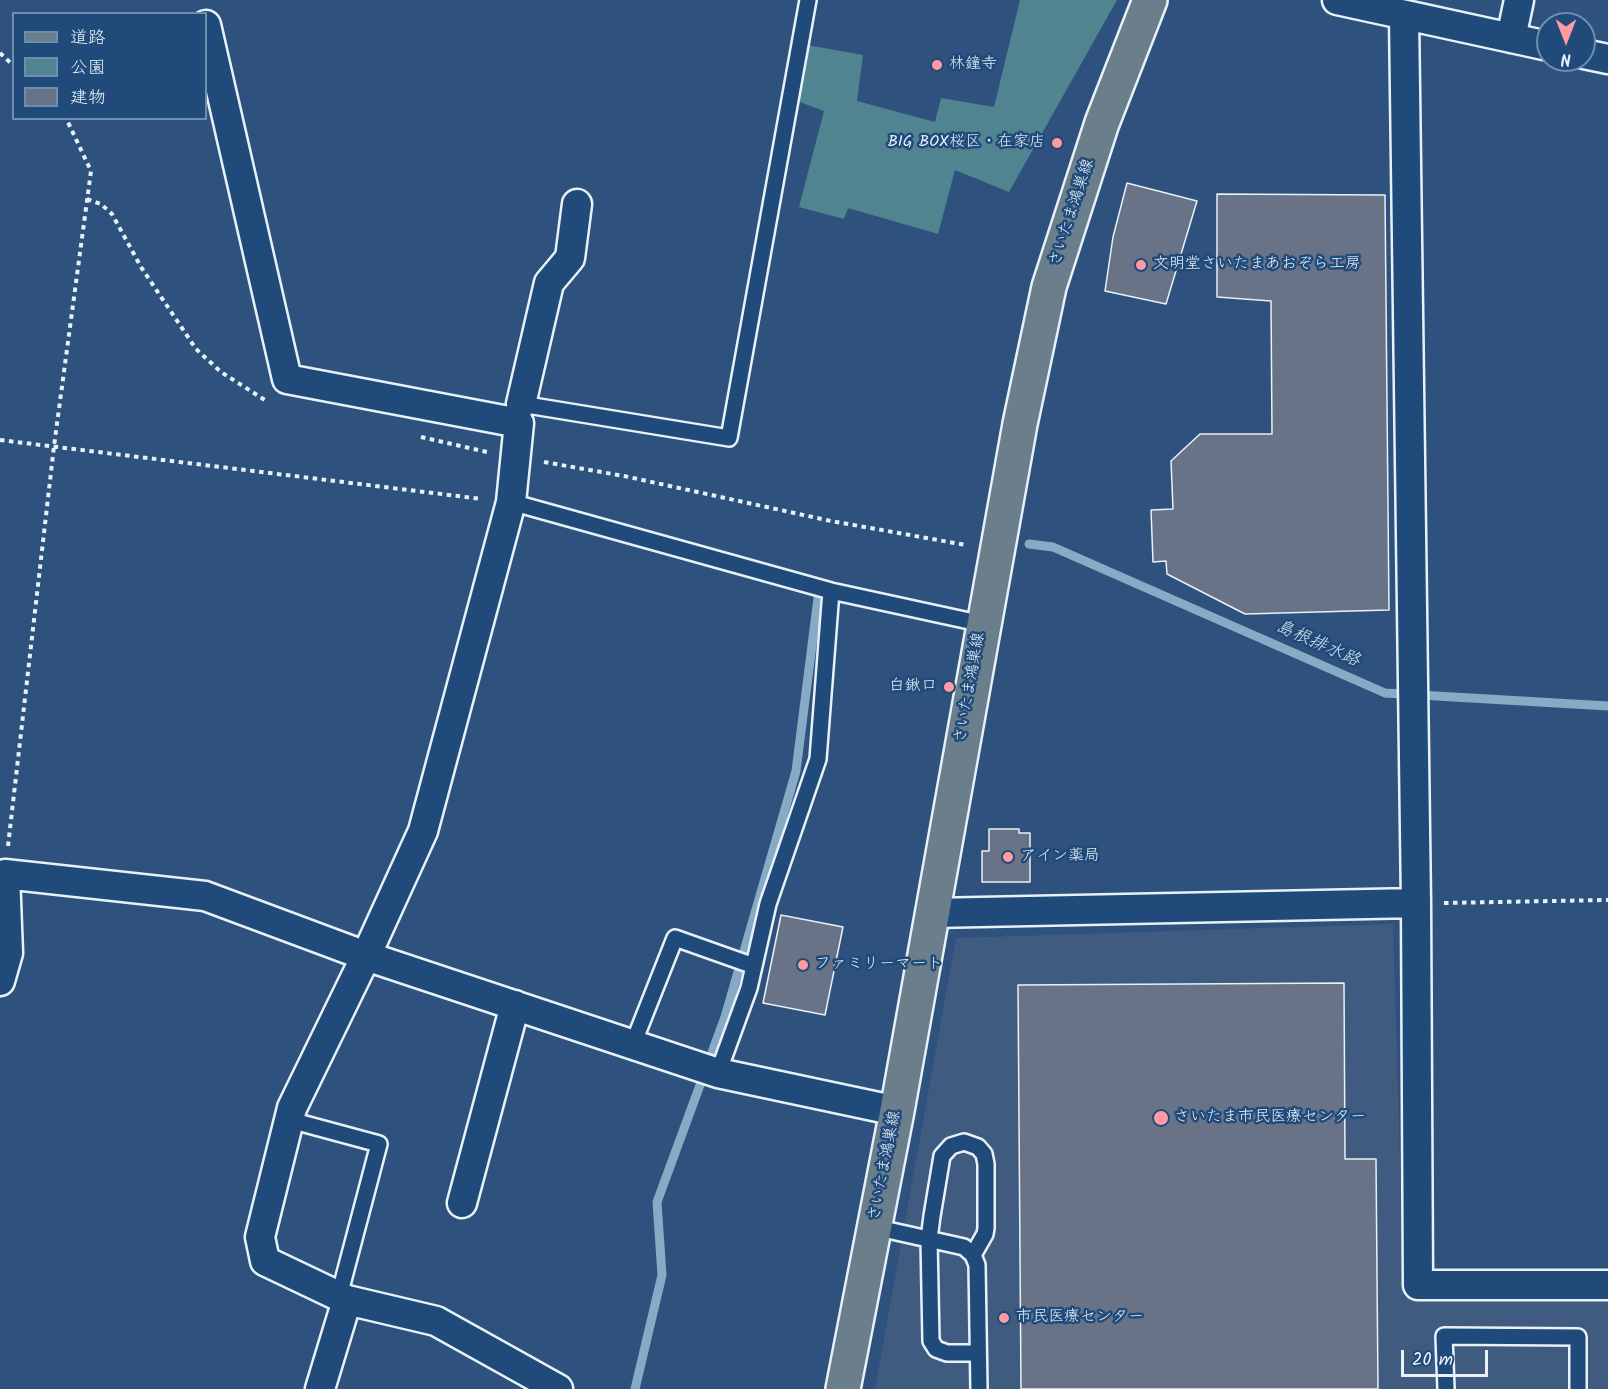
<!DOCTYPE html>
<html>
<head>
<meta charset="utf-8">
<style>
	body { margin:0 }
	#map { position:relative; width:1608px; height:1389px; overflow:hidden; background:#2e527d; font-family:Kalam,"Klee One",sans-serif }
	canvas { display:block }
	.legend { position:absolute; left:12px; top:12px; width:195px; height:108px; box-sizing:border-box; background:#1f4a7a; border:2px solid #6f8dac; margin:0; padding:8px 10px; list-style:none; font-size:18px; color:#e8f1f8 }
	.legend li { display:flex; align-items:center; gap:12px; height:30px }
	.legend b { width:30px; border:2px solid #6f8dac }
	.north { position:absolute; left:1536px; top:12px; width:60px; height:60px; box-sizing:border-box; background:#1f4a7a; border:2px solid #6f8dac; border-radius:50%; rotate:180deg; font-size:16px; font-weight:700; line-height:24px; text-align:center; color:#e8f1f8 }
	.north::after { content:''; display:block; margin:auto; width:21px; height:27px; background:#ff9aa2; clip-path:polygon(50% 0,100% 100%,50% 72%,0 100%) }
	.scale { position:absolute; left:1401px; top:1350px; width:87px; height:27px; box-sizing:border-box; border:3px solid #e8f1f8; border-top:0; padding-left:8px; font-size:18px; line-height:21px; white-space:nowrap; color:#e8f1f8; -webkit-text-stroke:4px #1f4a7a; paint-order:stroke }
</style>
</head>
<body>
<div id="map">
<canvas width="1608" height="1389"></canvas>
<ul class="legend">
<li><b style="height:8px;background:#6b7e8b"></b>道路</li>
<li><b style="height:16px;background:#518491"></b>公園</li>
<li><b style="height:16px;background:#687388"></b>建物</li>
</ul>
<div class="north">N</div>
<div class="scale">20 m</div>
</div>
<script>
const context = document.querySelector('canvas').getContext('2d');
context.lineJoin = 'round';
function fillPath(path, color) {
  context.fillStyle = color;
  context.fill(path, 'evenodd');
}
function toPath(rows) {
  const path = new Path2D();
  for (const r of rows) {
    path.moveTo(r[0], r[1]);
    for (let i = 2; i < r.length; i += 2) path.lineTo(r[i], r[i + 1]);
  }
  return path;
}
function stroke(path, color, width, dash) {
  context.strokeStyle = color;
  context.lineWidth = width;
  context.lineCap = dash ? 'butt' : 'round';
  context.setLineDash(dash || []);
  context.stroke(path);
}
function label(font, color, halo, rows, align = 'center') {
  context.font = font + ' Kalam,"Klee One",sans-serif';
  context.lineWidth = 5;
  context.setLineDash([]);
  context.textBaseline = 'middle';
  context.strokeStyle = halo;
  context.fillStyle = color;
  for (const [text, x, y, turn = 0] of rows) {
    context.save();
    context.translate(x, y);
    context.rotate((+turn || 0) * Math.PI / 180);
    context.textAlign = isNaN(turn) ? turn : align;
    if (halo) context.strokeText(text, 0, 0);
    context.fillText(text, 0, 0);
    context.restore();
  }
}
fillPath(toPath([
	[1393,924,1404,1298,1608,1297,1608,1389,875,1389,956,938]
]), '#3f5c80');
fillPath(toPath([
	[1020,0,1117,0,1009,192,955,170,938,234,848,208,844,219,799,207,824,111,797,101,807,45,863,55,857,101,935,122,941,98,994,107]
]), '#518491');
stroke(toPath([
	[1029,544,1053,547,1385,693,1608,706],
	[635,1389,662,1275,657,1202,725,1017,796,771,818,598]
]), '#87abc5', 9);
const building = toPath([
	[1127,183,1197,201,1166,304,1105,291,1113,237,1127,183],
	[1217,194,1385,195,1389,610,1245,614,1167,574,1166,561,1153,562,1151,510,1173,509,1171,461,1200,434,1272,434,1271,301,1217,297,1217,194],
	[989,829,1019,829,1019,833,1030,833,1030,882,982,882,982,851,989,851,989,829],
	[781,915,843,927,825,1015,763,1003,781,915],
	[1344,983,1345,1159,1376,1159,1378,1389,1021,1389,1018,985,1344,983]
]);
fillPath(building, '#687388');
stroke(building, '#e8f1f8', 1.5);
const service = toPath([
	[521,408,521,404,729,438,808,0],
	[511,502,831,591,983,624],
	[633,1044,675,938,754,966],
	[718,1073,749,988,768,904,818,759,831,591],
	[290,1120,379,1144,339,1296],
	[874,1227,964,1247,973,1255,977,1265,979,1389],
	[973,1255,985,1234,986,1228,986,1164,984,1154,978,1147,964,1142,951,1146,942,1156,932,1216,929,1239,931,1341,936,1349,947,1353,978,1353],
	[1446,1389,1444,1336,1578,1337,1578,1389]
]);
const minor = toPath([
	[1337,0,1548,46],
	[1404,16,1416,903,1418,1285,1608,1285],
	[206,25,287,379,519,423,511,502,423,831,366,956,292,1108,260,1237,265,1261,347,1300,320,1389],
	[1511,38,1519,0],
	[1584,54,1608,59],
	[521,404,549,283,570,258,577,204],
	[932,913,1416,903],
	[0,981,8,953,5,874,205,896,366,956,718,1073,897,1111],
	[462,1203,515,1005],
	[347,1300,436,1321,558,1389]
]);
const primary = toPath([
	[843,1389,897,1111,1020,424,1049,287,1102,123,1150,0]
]);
stroke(service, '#e8f1f8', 20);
stroke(minor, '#e8f1f8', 33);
stroke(primary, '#e8f1f8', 38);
stroke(toPath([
	[0,53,14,66],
	[87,199,101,204,112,214,141,267,196,349,221,372,268,402],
	[421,437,487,452],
	[0,440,482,499],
	[544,462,624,476,831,521,966,545],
	[8,846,54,446,91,171,66,118],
	[1444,903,1608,900]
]), '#e8f1f8', 4, [4.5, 4.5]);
stroke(service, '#1f4a7a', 15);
stroke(minor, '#1f4a7a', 28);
stroke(primary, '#6b7e8b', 33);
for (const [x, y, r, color] of [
	[937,65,6,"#ff9aa2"],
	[1057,143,6,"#ff9aa2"],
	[1141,265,6,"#ff9aa2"],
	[949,687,6,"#ff9aa2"],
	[1008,857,6,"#ff9aa2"],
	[803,965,6,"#ff9aa2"],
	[1161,1118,8,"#ff9aa2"],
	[1004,1318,6,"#ff9aa2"]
]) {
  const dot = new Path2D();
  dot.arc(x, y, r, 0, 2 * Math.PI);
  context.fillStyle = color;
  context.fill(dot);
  stroke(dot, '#1f4a7a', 2);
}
label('16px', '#e8f1f8', '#1f4a7a', [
	["林鐘寺",949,65],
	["BIG BOX桜区・在家店",1045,143,"right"],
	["文明堂さいたまあおぞら工房",1153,265],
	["白鍬口",937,687,"right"],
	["アイン薬局",1020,857],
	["ファミリーマート",815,965],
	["さいたま市民医療センター",1174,1118],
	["市民医療センター",1016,1318]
], 'left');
label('16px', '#e8f1f8', '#1f4a7a', [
	["さいたま鴻巣線",1073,213,-72],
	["さいたま鴻巣線",971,688,-80],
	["さいたま鴻巣線",886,1166,-79]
]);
label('italic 18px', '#d0e0eb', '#1f4a7a', [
	["島根排水路",1317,645,24]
]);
</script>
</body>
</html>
